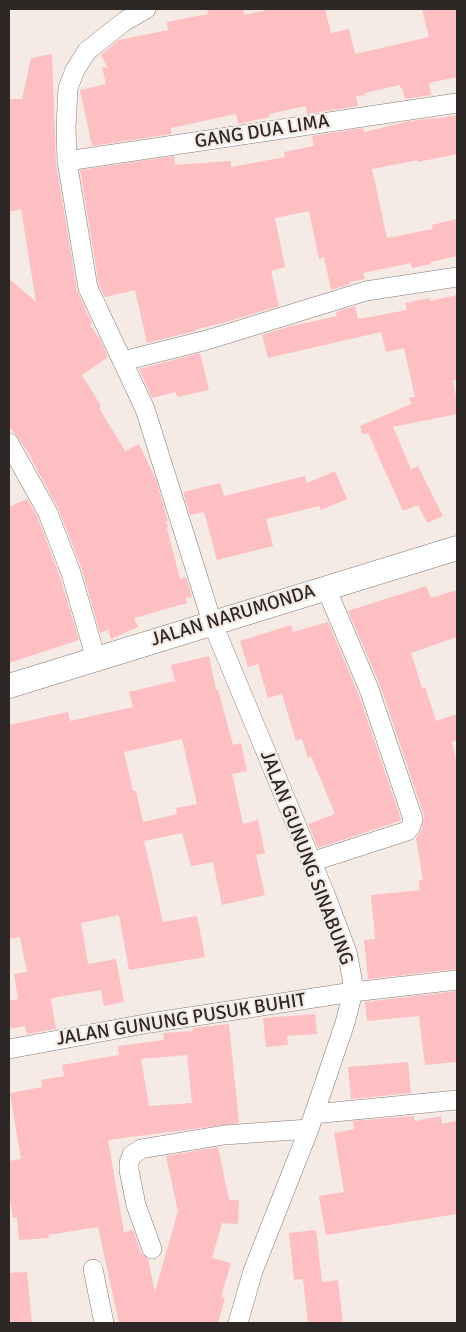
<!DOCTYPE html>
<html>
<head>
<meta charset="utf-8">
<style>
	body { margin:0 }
	#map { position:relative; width:466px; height:1332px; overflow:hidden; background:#f6eae5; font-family:Signika,sans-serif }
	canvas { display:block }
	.frame { position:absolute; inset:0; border:10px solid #2d2826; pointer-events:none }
</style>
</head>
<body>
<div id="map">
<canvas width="466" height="1332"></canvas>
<div class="frame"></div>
</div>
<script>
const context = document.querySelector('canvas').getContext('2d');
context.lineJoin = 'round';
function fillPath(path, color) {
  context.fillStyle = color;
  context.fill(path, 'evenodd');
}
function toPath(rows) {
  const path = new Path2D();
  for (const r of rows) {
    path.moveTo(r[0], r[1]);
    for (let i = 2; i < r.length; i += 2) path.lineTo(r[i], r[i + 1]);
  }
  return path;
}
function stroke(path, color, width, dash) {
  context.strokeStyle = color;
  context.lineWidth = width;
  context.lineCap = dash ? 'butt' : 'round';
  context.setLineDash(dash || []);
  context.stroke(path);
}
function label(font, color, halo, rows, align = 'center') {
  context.font = font + ' Signika,sans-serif';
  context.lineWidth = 4.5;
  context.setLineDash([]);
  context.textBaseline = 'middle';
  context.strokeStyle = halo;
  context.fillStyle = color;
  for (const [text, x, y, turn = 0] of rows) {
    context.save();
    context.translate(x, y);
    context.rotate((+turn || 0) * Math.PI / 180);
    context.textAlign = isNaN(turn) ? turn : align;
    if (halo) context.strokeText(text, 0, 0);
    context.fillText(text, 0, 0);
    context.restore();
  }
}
fillPath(toPath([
	[207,9,243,9,244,15,272,9,325,9,331,33,349,29,355,54,429,37,422,9,457,9,457,77,429,83,431,95,405,99,402,88,401,89,400,85,365,93,365,95,356,96,358,106,307,114,306,106,269,114,269,117,238,124,236,114,171,128,171,134,92,146,80,90,106,84,102,67,108,68,101,55,119,40,168,30,167,22,208,14],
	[52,54,56,163,77,290,92,324,90,325,100,339,108,357,82,375,101,406,99,408,125,451,139,444,156,480,168,521,166,521,168,527,167,528,180,579,186,577,192,597,186,598,187,603,134,618,138,627,111,639,108,630,100,633,82,570,58,508,26,449,9,426,9,279,36,302,21,209,9,212,9,99,22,99,31,58],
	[457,115,457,154,418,162,418,160,372,169,387,238,433,229,432,225,457,219,457,256,431,262,431,264,412,268,411,263,363,273,365,279,349,282,350,284,331,290,324,257,319,259,309,211,275,218,285,267,271,271,279,306,226,322,198,329,195,330,196,331,147,343,135,290,105,297,99,285,80,170,174,156,175,165,231,161,231,167,285,157,284,152,314,146,312,136,363,128,364,132,410,121,436,118,436,119],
	[457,295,457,380,453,381,457,401,457,414,393,427,411,469,418,466,443,516,427,523,418,505,403,511,368,433,362,434,360,426,411,404,409,398,415,397,404,348,386,352,381,332,268,358,262,335,287,327,337,316,336,312,355,306,358,319,407,310,405,303,430,298,430,301],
	[200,353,209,390,177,397,176,392,152,398,139,369],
	[335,471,347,499,321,510,319,506,266,519,273,546,217,560,204,512,190,515,183,492,220,483,224,496,305,476,307,483],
	[27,499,38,518,60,577,79,640,9,663,9,507],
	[426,586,431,598,457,590,457,637,411,653,422,688,425,687,436,721,457,714,457,740,452,742,457,763,457,969,368,979,364,940,375,939,371,895,420,890,419,880,423,880,416,838,422,829,424,816,380,685,348,611],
	[328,622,358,693,401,819,400,821,318,848,308,824,335,814,311,756,308,758,302,739,296,741,282,694,268,698,258,664,248,667,240,641,291,625,293,632],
	[209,656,216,690,218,689,233,745,241,743,247,771,232,774,243,824,258,820,265,853,256,855,265,895,222,905,213,862,191,866,182,833,144,841,163,922,197,916,205,957,129,970,119,915,81,923,88,964,116,959,124,1002,104,1006,101,990,57,997,51,999,56,1029,27,1034,25,1026,9,1029,9,1001,18,999,14,974,27,972,20,937,9,939,9,725,68,712,70,721,133,707,129,692,175,681,171,665],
	[182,739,197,804,176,808,177,814,143,822,136,791,133,791,124,752],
	[457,991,457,1062,425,1065,419,1016,367,1021,365,1002],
	[315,1014,317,1034,287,1036,288,1045,266,1047,263,1018],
	[229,1024,239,1123,108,1140,124,1232,133,1230,141,1253,148,1259,155,1292,178,1211,166,1156,218,1147,229,1200,239,1200,238,1224,222,1223,212,1258,231,1263,221,1297,225,1298,218,1323,119,1323,98,1227,48,1235,49,1238,19,1240,17,1217,13,1218,9,1193,9,1161,21,1159,10,1093,42,1087,41,1080,64,1076,62,1065,119,1055,118,1046,164,1040,163,1033,193,1031,193,1028],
	[187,1055,192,1103,149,1106,141,1059],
	[408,1062,411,1093,351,1099,348,1067],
	[414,1116,414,1120,416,1121,441,1116,442,1124,457,1121,457,1214,326,1235,319,1196,344,1192,334,1133,354,1129,353,1121],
	[316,1230,322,1282,338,1280,343,1323,308,1323,303,1279,294,1280,289,1233],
	[27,1272,32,1323,9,1323,9,1273]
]), '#fdbfc2');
const minor = toPath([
	[146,9,125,21,87,51,75,70,68,88,66,127,67,161,88,288,145,409,212,622,327,899,347,952,352,978,353,992,345,1023,309,1129,253,1271,238,1323],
	[67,161,457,103],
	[123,361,207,340,366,291,457,277],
	[9,443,48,513,71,573,96,659],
	[311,862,407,831,411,826,413,819,369,689,326,588],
	[9,1049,150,1023,353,992,457,980],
	[314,1114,457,1100],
	[152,1249,136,1205,129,1170,129,1163,132,1155,141,1149,224,1135,309,1129],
	[93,1269,104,1323]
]);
const tertiary = toPath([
	[9,686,457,548]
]);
stroke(minor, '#837974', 20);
stroke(tertiary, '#837974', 25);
stroke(minor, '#fff', 19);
stroke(tertiary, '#fff', 24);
label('19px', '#2d2826', '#f6eae5', [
	["GANG DUA LIMA",262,132,-9],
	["JALAN NARUMONDA",233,616,-17],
	["JALAN GUNUNG SINABUNG",306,858,69],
	["JALAN GUNUNG PUSUK BUHIT",181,1020,-9]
]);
</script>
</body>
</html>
